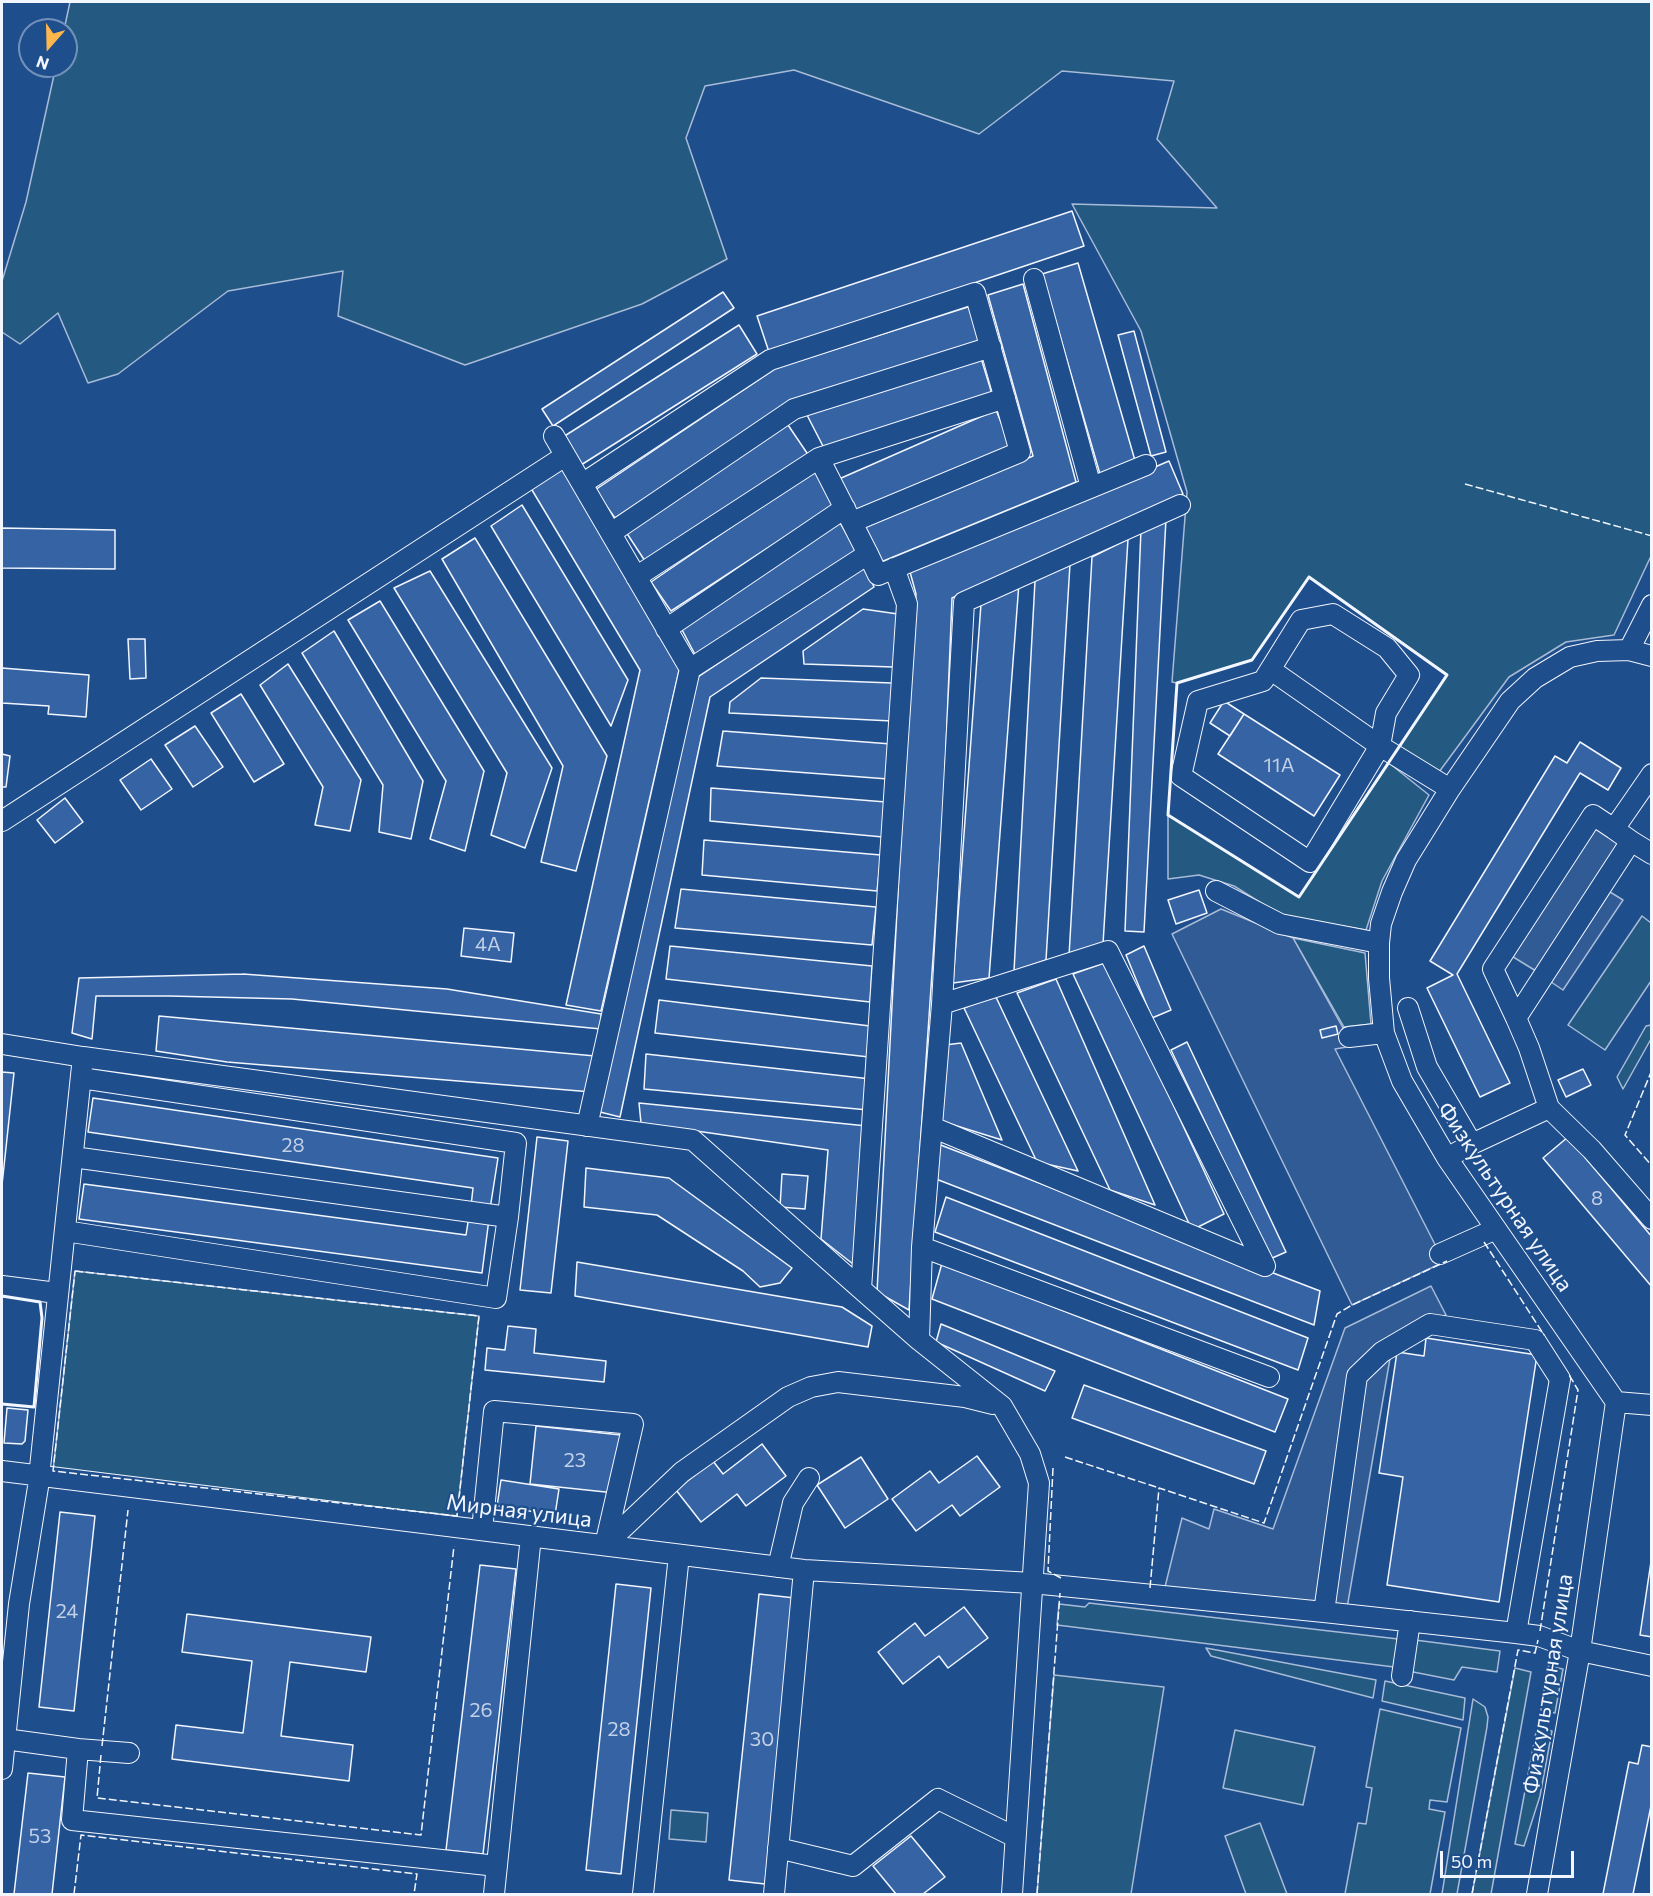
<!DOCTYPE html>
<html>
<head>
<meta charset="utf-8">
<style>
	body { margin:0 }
	#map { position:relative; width:1653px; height:1896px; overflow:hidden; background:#1f4e8c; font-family:Commissioner,sans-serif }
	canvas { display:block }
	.frame { position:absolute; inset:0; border:3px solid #f2f6ff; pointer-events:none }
	.north { position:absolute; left:18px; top:18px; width:60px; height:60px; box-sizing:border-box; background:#1f4e8c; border:2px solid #7391ba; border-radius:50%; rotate:200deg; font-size:16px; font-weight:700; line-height:24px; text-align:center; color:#f2f6ff }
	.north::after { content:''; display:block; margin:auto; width:21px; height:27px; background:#ffb74d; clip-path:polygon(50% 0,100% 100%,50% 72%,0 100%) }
	.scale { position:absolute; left:1440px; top:1851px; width:134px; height:27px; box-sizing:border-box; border:3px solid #f2f6ff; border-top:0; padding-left:8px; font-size:18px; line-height:21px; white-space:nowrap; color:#f2f6ff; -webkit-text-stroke:4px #1f4e8c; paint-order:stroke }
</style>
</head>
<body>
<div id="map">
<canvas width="1653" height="1896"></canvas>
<div class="frame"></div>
<div class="north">N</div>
<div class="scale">50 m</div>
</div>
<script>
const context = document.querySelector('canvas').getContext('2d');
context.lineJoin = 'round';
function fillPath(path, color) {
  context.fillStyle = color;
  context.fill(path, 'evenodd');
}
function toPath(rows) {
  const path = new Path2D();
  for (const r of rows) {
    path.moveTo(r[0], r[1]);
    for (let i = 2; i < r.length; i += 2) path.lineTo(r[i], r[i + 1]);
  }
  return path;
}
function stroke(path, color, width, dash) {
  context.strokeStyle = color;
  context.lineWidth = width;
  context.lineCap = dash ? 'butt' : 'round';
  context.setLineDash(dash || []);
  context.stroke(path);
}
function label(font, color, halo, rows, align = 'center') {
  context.font = font + ' Commissioner,sans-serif';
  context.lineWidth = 4.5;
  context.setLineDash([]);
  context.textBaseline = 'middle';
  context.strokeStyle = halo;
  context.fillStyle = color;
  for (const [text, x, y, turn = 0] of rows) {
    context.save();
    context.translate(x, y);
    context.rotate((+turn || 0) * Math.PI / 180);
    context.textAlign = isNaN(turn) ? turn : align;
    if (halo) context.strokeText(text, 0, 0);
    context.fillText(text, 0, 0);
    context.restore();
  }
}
const green = toPath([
	[70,2,1651,2,1651,556,1614,635,1566,642,1509,677,1439,772,1399,748,1447,674,1309,577,1252,660,1177,683,1172,682,1187,492,1141,331,1072,204,1217,208,1157,139,1174,81,1062,71,979,134,794,70,705,86,686,138,727,259,642,304,465,365,338,316,343,271,228,291,118,374,88,383,58,313,20,344,2,332,2,281,26,202,56,66,66,66,66,30,64,30,70,2],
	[1389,763,1429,795,1382,881,1366,930,1282,916,1234,886,1199,875,1168,879,1168,815,1299,897,1389,763],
	[1642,916,1651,923,1651,981,1605,1050,1568,1025,1642,916],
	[1293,938,1365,953,1371,1024,1344,1027,1293,938],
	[1651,1025,1651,1039,1623,1089,1617,1077,1646,1026,1651,1025],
	[75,1271,479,1316,457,1516,53,1471,75,1271],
	[1089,1603,1398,1639,1394,1667,1057,1625,1059,1604,1085,1607,1089,1603],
	[1415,1640,1500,1651,1497,1672,1462,1667,1454,1680,1408,1671,1415,1640],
	[1206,1648,1376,1680,1373,1698,1211,1656,1206,1648],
	[1548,1666,1563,1669,1555,1713,1541,1710,1548,1666],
	[1515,1668,1531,1672,1491,1894,1472,1894,1515,1668],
	[1054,1675,1164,1687,1131,1894,1037,1894,1054,1675],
	[1385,1681,1465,1698,1463,1720,1382,1701,1385,1681],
	[1473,1699,1485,1707,1488,1717,1487,1727,1457,1894,1442,1894,1473,1699],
	[1380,1709,1461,1728,1447,1802,1430,1800,1429,1809,1445,1812,1430,1894,1345,1894,1358,1823,1366,1824,1372,1788,1366,1787,1380,1709],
	[1537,1727,1552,1731,1540,1796,1524,1846,1515,1844,1537,1727],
	[1235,1730,1315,1747,1303,1805,1223,1788,1235,1730],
	[671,1810,708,1813,706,1842,669,1839,671,1810],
	[1260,1823,1287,1894,1246,1894,1225,1836,1260,1823]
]);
fillPath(green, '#245a82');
stroke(green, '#a8bbd7', 1.5);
const parking = toPath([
	[1594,825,1621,843,1536,971,1510,955,1594,825],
	[1610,892,1623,900,1563,990,1551,982,1610,892],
	[1221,909,1293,938,1353,1046,1335,1049,1444,1262,1352,1305,1172,934,1221,909],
	[1431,1286,1446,1315,1393,1341,1347,1608,1164,1591,1182,1518,1209,1529,1214,1509,1273,1529,1345,1328,1431,1286]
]);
fillPath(parking, '#305b95');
stroke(parking, '#a8bbd7', 1.5);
const building = toPath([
	[1072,211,1084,246,769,352,757,316,1072,211],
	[1078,263,1136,464,1100,474,1042,274,1078,263],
	[1023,284,1076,482,881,562,863,528,1033,456,988,295,1023,284],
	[723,292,734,308,553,426,542,409,723,292],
	[971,306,979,341,789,403,615,518,595,490,776,368,971,306],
	[739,325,757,354,581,465,563,437,739,325],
	[1134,331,1166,452,1151,456,1118,335,1134,331],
	[981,358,992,394,825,450,807,415,981,358],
	[996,410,1011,447,856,511,839,479,996,410],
	[786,422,809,456,645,561,624,529,786,422],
	[559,461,680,666,601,1011,566,1005,640,670,529,485,559,461],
	[1169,461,1183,494,952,598,944,797,909,1310,877,1292,899,872,916,594,910,572,1169,461],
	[815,470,834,505,671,611,651,582,815,470],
	[522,505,628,680,611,726,491,526,522,505],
	[1166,519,1144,932,1125,931,1141,529,1166,519],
	[839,521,858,554,699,662,680,626,839,521],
	[2,528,115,530,115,569,2,568,2,528],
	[475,538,607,756,576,871,541,862,563,766,442,559,475,538],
	[1128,539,1103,944,1069,956,1092,557,1128,539],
	[1070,564,1046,960,1014,971,1035,581,1070,564],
	[865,566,874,587,710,697,620,1117,600,1112,693,680,865,566],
	[430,571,552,768,525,848,491,835,507,773,394,588,430,571],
	[1019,583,989,978,953,983,981,604,1019,583],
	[380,601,484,771,465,851,430,839,446,781,348,620,380,601],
	[863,609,898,614,893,667,804,664,803,651,863,609],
	[334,631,423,781,411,839,379,832,383,785,302,653,334,631],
	[128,639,145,639,146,678,130,679,128,639],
	[288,664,361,780,350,831,315,825,323,787,260,685,288,664],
	[2,668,89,675,86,717,48,714,49,706,2,703,2,668],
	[761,678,892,683,892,721,729,713,730,702,761,678],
	[241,694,284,764,254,782,211,713,241,694],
	[1224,701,1244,714,1230,736,1210,723,1224,701],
	[1244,714,1340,775,1314,816,1218,754,1244,714],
	[195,726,223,767,193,787,165,745,195,726],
	[723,731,891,744,888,779,717,766,723,731],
	[1580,742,1621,768,1608,790,1580,773,1457,974,1510,1083,1480,1097,1427,988,1453,975,1430,961,1555,756,1567,763,1580,742],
	[2,754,10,756,6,787,2,787,2,754],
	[151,759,172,789,141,810,120,780,151,759],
	[711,788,886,802,883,837,710,821,711,788],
	[65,798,83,822,55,843,37,820,65,798],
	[704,840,881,855,877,891,702,875,704,840],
	[681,889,876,907,872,945,675,928,681,889],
	[1199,890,1207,913,1176,924,1168,900,1199,890],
	[464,928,514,933,511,962,461,956,464,928],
	[670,946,872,966,870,1002,666,979,670,946],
	[1144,946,1171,1010,1152,1018,1126,955,1144,946],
	[1107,962,1224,1214,1192,1230,1073,974,1107,962],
	[243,974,447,989,601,1014,601,1029,292,999,169,996,96,996,92,1039,72,1033,79,978,243,974],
	[1056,979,1155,1205,1110,1190,1017,993,1056,979],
	[995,995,1078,1171,1037,1162,964,1008,995,995],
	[659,1000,870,1026,869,1057,655,1033,659,1000],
	[159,1016,595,1056,592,1092,227,1062,156,1051,159,1016],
	[1336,1026,1338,1034,1322,1038,1320,1030,1336,1026],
	[1187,1042,1286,1252,1270,1259,1171,1050,1187,1042],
	[961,1043,1002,1140,941,1121,945,1045,961,1043],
	[646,1054,871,1079,868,1110,644,1089,646,1054],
	[1583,1069,1591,1085,1566,1097,1558,1080,1583,1069],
	[2,1072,14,1073,2,1185,2,1072],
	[93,1098,498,1158,490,1209,471,1206,473,1188,88,1132,93,1098],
	[639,1103,867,1126,853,1264,821,1239,828,1150,641,1123,639,1103],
	[537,1137,568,1141,551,1293,520,1290,537,1137],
	[1568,1137,1652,1237,1652,1287,1543,1158,1568,1137],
	[938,1144,1320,1291,1314,1325,936,1179,938,1144],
	[586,1168,669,1178,792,1268,780,1283,760,1287,743,1271,657,1215,584,1207,586,1168],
	[782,1174,808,1176,805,1209,780,1207,782,1174],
	[84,1184,466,1235,469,1216,489,1219,482,1273,79,1219,84,1184],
	[946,1197,1308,1338,1298,1370,935,1232,946,1197],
	[577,1262,842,1307,872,1326,868,1347,575,1296,577,1262],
	[942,1263,1288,1399,1275,1432,932,1299,942,1263],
	[941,1324,1055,1371,1045,1391,936,1342,941,1324],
	[508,1326,536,1329,534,1353,606,1361,604,1382,485,1370,487,1348,505,1350,508,1326],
	[1426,1338,1537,1355,1499,1602,1387,1585,1403,1477,1379,1473,1397,1352,1424,1356,1426,1338],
	[1084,1385,1266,1451,1254,1484,1072,1418,1084,1385],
	[7,1408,28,1410,25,1441,22,1444,4,1443,7,1408],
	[536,1426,621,1435,615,1493,530,1484,536,1426],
	[762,1444,786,1476,746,1506,737,1494,701,1522,676,1490,713,1461,723,1474,762,1444],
	[977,1456,1000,1487,960,1516,952,1505,916,1531,892,1499,930,1471,939,1483,977,1456],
	[861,1457,888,1499,845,1528,817,1485,861,1457],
	[501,1480,559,1489,555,1515,497,1506,501,1480],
	[60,1512,95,1516,74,1711,39,1707,60,1512],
	[1652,1555,1652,1637,1640,1635,1652,1555],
	[480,1565,516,1569,483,1854,446,1850,480,1565],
	[616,1584,651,1588,621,1874,586,1870,616,1584],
	[759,1594,795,1598,765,1884,729,1880,759,1594],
	[964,1607,988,1638,948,1668,939,1656,903,1684,878,1652,915,1623,925,1636,964,1607],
	[187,1614,371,1637,366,1672,290,1662,281,1736,353,1745,349,1781,172,1759,176,1725,243,1733,252,1661,182,1652,187,1614],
	[1642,1745,1652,1747,1652,1801,1633,1894,1603,1894,1629,1762,1638,1764,1642,1745],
	[28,1773,65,1777,52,1894,14,1894,28,1773],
	[911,1836,945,1877,923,1894,896,1894,873,1866,911,1836]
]);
fillPath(building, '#3563a3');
stroke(building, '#f2f6ff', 1.5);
const minor = toPath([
	[1034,279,1091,487],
	[554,436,690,669,587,1126],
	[819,458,868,554],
	[582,484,770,360,975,293,1020,452,852,522],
	[611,533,794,409,991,347],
	[894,568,907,604,861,1289,919,1340,1002,1406,1030,1454,1039,1483,1012,1894],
	[636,577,819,458,1005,398],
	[666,629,845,508],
	[1629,650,1652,605],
	[690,669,868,554,878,575,1146,465],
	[1271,670,1380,746,1310,862,1181,776,1198,701,1263,681,1301,620,1333,614,1387,648,1409,675,1386,713,1380,746,1450,789],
	[2,821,565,456],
	[1631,841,1652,854],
	[1216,891,1280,924,1379,943],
	[942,1004,1108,951,1265,1266],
	[1408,1008,1427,1067,1472,1144],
	[1516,1018,1493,969,1593,815,1614,829],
	[1349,1037,1384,1033],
	[2,1044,83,1057,693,1140,861,1289],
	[1549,1108,1592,1150,1652,1219],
	[932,1127,1265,1266],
	[73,1157,508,1217,516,1143,81,1078],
	[1447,1158,1472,1144,1549,1108,1529,1048,1516,1018,1631,841,1614,829,1652,774],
	[65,1231,496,1298,508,1217],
	[922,1247,1269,1377],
	[1440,1254,1496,1229],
	[2,1286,57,1293],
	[919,1340,922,1247,942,1004,964,602,1180,505],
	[1616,1402,1652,1405],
	[2,1471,804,1570,1032,1583,1324,1612,1516,1633,1560,1379,1535,1340,1430,1324,1382,1352,1357,1376,1324,1612],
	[482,1530,494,1411,633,1424,605,1545],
	[605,1545,682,1472,788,1397,811,1387,838,1382,965,1397,993,1404],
	[778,1567,793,1503,809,1478],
	[1516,1633,1539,1636,1580,1651,1652,1666],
	[1402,1676,1410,1621],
	[5,1739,78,1749,72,1820,497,1866],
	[78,1749,129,1753],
	[2,1769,19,1604,38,1487,82,1066],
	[778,1848,853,1866,938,1799,1015,1837],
	[494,1894,531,1536],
	[643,1894,679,1555],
	[774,1894,804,1570],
	[1537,1894,1580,1651,1616,1402,1447,1158,1402,1081,1384,1033,1379,978,1379,943,1381,924,1392,892,1406,860,1450,789,1510,701,1535,678,1570,657,1597,651,1629,650,1652,656]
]);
stroke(minor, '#f2f6ff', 22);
stroke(minor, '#1f4e8c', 20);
stroke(toPath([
	[1465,484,1652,536],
	[1652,1070,1625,1135,1652,1166],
	[1484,1242,1544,1335],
	[75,1271,479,1316,457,1516,53,1471,75,1271],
	[1065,1457,1159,1488],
	[1053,1468,1048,1571,1061,1578],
	[1150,1588,1159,1488,1264,1523,1337,1314,1352,1305,1447,1261],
	[1540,1631,1578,1390,1568,1373],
	[102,1746,128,1510],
	[101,1755,97,1798,421,1835,454,1546],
	[74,1894,81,1835,417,1874,414,1894],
	[1037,1894,1060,1593],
	[1472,1894,1518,1650,1535,1653,1538,1640]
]), '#f2f6ff', 1.5, [8, 3]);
stroke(toPath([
	[1309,577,1447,675,1299,897,1168,815,1177,683,1252,660,1309,577],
	[2,1296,40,1302,42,1318,34,1407,2,1404]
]), '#f2f6ff', 3);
label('20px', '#c3d1e8', null, [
	["11А",1279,765],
	["4А",488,944],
	["28",293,1145],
	["8",1597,1198],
	["23",575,1460],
	["24",67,1611],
	["26",481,1710],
	["28",619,1729],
	["30",762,1739],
	["53",40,1836]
]);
label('22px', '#f2f6ff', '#1f4e8c', [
	["Физкультурная улица",1505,1197,56],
	["Мирная улица",519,1511,7],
	["Физкультурная улица",1548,1684,-81]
]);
</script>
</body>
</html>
